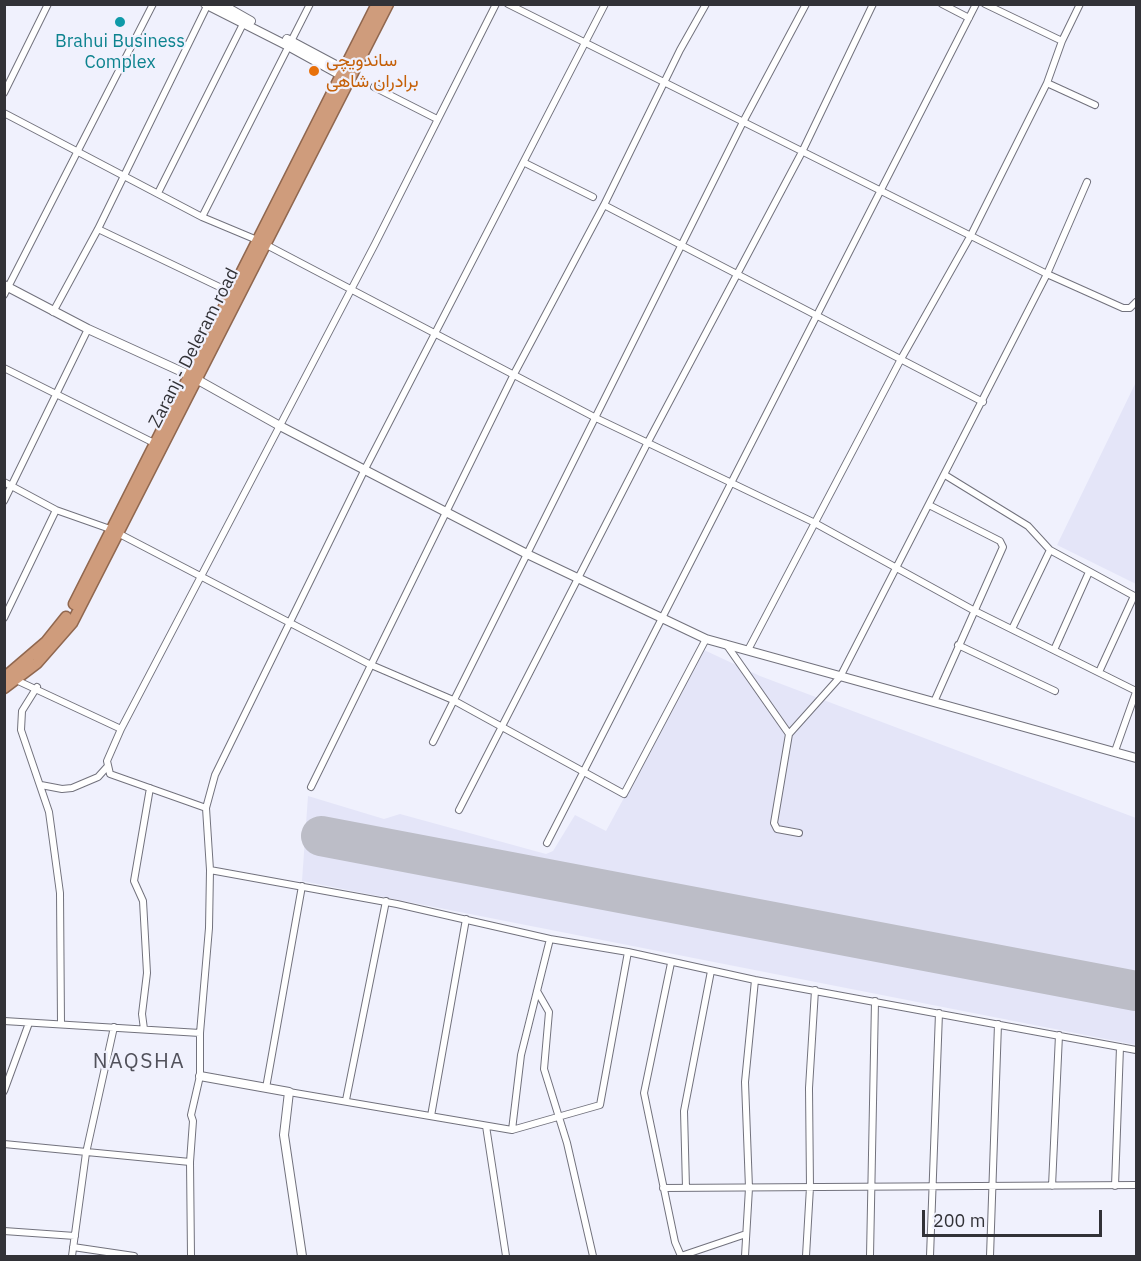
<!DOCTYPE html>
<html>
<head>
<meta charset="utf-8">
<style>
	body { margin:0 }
	#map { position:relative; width:1141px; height:1261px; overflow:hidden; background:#f0f1fd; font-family:"IBM Plex Sans",sans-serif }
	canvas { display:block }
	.frame { position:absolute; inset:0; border:6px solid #323237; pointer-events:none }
	.scale { position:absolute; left:922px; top:1210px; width:180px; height:27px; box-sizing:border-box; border:3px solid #323237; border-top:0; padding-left:8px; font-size:18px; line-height:21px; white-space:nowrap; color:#323237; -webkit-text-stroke:4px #f0f1fd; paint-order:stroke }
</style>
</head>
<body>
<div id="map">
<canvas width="1141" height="1261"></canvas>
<div class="frame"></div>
<div class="scale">200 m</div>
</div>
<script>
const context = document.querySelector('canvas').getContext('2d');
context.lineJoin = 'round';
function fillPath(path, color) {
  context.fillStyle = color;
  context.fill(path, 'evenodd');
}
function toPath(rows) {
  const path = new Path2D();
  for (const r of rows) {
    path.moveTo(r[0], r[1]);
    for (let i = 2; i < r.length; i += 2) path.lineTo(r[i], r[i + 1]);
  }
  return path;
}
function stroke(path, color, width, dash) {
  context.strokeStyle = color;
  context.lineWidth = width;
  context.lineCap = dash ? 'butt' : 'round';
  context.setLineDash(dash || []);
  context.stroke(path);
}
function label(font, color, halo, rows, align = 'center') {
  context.font = font + ' "IBM Plex Sans",Vazirmatn,sans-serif';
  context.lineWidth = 4.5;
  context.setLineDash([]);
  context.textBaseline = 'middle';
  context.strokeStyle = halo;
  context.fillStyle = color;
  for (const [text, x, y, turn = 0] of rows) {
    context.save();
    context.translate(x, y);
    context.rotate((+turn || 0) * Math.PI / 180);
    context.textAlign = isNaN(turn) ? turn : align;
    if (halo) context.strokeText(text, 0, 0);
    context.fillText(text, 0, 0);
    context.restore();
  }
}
fillPath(toPath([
	[1136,382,1136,584,1057,545],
	[704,650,760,676,1136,818,1136,1045,302,881,308,796,384,819,400,814,546,854,553,851,575,815,606,831]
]), '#e4e5f8');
stroke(toPath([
	[321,836,1136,991]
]), '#bcbdc7', 40);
const minor = toPath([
	[508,4,1047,274,1123,308,1130,308,1136,302],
	[942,4,969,18],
	[985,4,1062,41],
	[1047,83,1095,105],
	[374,87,437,119],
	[4,93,48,4],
	[4,113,202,217,257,240,596,418,813,522,973,610,1136,691],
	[525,163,593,197],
	[158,193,244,22],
	[604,205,983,402],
	[202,217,310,4],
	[98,229,230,292],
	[4,295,153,4],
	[53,312,98,229,208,4],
	[4,368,154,443],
	[945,475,1028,526,1050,550,1136,597],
	[4,482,56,510,110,529,369,664,453,700,624,794,706,639],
	[4,501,88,329],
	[929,505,1000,541,1003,547,934,702],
	[4,618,56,510],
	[1012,629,1050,550],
	[726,644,789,734,774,823,777,829,799,833],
	[958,645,1055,691],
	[748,650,901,359,971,235,1047,83,1062,41,1080,4],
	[1054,650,1089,572],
	[1099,672,1134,596],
	[16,680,121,729],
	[37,687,22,711,21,730,49,812,60,893,61,1024],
	[789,734,840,677,1047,274,1087,182],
	[433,742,743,122,806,4],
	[1115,751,1136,692],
	[41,785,62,789,72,788,98,777,107,767],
	[311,787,514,374,604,205,680,50,706,4],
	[206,808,110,774,107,761,121,729,375,244,496,4],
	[459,810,648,442,802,152,873,4],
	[547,843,976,4],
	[210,870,397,904,550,939,628,952,755,980,1136,1050],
	[671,963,644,1093,675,1242,681,1256,746,1234],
	[537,991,549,1012,544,1069,567,1143,593,1256],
	[4,1021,200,1033],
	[144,1029,142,1014,147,973,143,901,134,881,150,788],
	[266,1088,302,886],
	[4,1091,29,1023],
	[289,1092,512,1130,600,1105,628,952],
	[346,1100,386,901],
	[431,1116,466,919],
	[486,1126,506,1256],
	[512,1130,521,1055,550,939],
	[4,1144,190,1162],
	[1052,1186,1059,1035],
	[1115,1186,1120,1047],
	[663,1188,1136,1185],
	[686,1188,684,1111,711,971],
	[4,1231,75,1236],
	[73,1247,134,1256],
	[72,1256,86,1153,114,1027],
	[191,1256,190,1162,193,1121,191,1115,200,1076,200,1033,209,928,210,870,206,808,215,775,365,469,605,4],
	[745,1256,749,1188,745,1082,755,980],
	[806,1256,810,1187,809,1088,815,990],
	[870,1256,875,1001],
	[930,1256,939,1013],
	[990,1256,998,1024]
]);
const tertiary = toPath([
	[4,285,88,329,189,375,280,426,527,554,706,639,1136,758],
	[200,1076,289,1092,284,1135,302,1256]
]);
const secondary = toPath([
	[205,4,288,46,346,78],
	[221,4,251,21],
	[287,39,347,71]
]);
const trunk = toPath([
	[74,604,377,4],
	[4,678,46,642,66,617],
	[4,688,37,663,72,623,388,4]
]);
stroke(minor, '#72727d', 8);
stroke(tertiary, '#72727d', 10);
stroke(secondary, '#72727d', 10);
stroke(trunk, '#90674f', 13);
stroke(minor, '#fff', 6);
stroke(tertiary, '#fff', 8);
stroke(secondary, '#fff', 8);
stroke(trunk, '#cf9c7c', 10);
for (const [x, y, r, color] of [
	[120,22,6,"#0f9aa8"],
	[314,71,6,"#e8710a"]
]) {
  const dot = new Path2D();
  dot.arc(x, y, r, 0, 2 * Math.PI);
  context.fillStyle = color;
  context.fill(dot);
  stroke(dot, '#f0f1fd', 2);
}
label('18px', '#0d838f', '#f0f1fd', [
	["Brahui Business",120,42],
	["Complex",120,63]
]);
label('18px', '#c56008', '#f0f1fd', [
	["ساندویچی",326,61],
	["برادران شاهی",326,82]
], 'left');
label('18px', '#323237', '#f0f1fd', [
	["Zaranj - Deleram road",194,348,-63]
]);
context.letterSpacing = '1.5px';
label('21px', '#51515b', '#f0f1fd', [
	["NAQSHA",139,1062]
]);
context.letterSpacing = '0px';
</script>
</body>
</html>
